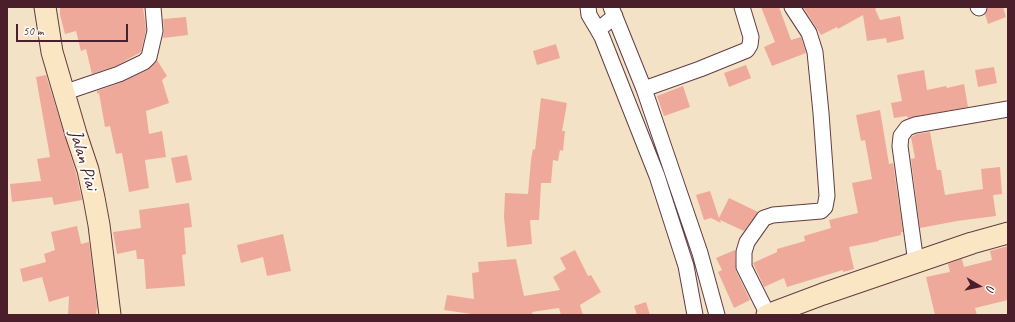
<!DOCTYPE html>
<html>
<head>
<meta charset="utf-8">
<style>
	body { margin:0 }
	#map { position:relative; width:1015px; height:322px; overflow:hidden; background:#f3e2c5; font-family:Caveat,sans-serif }
	canvas { display:block }
	.frame { position:absolute; inset:0; border:8px solid #4a1f2b; pointer-events:none }
	.north { position:absolute; left:959px; top:266px; width:40px; height:40px; -webkit-text-stroke:3px #fdfcf7; paint-order:stroke; rotate:99deg; font-size:11px; font-weight:700; line-height:16px; text-align:center; color:#4a1f2b }
	.north::after { content:''; display:block; margin:auto; width:14px; height:18px; background:#4a1f2b; clip-path:polygon(50% 0,100% 100%,50% 72%,0 100%) }
	.scale { position:absolute; left:16px; top:24px; width:112px; height:18px; box-sizing:border-box; border:2px solid #4a1f2b; border-top:0; padding-left:5px; font-size:12px; line-height:14px; white-space:nowrap; color:#4a1f2b; -webkit-text-stroke:3px #fdfcf7; paint-order:stroke }
</style>
</head>
<body>
<div id="map">
<canvas width="1015" height="322"></canvas>
<div class="frame"></div>
<div class="north">U</div>
<div class="scale">50 m</div>
</div>
<script>
const context = document.querySelector('canvas').getContext('2d');
context.lineJoin = 'round';
function fillPath(path, color) {
  context.fillStyle = color;
  context.fill(path, 'evenodd');
}
function toPath(rows) {
  const path = new Path2D();
  for (const r of rows) {
    path.moveTo(r[0], r[1]);
    for (let i = 2; i < r.length; i += 2) path.lineTo(r[i], r[i + 1]);
  }
  return path;
}
function stroke(path, color, width, dash) {
  context.strokeStyle = color;
  context.lineWidth = width;
  context.lineCap = dash ? 'butt' : 'round';
  context.setLineDash(dash || []);
  context.stroke(path);
}
function label(font, color, halo, rows, align = 'center') {
  context.font = font + ' Caveat,sans-serif';
  context.lineWidth = 4;
  context.setLineDash([]);
  context.textBaseline = 'middle';
  context.strokeStyle = halo;
  context.fillStyle = color;
  for (const [text, x, y, turn = 0] of rows) {
    context.save();
    context.translate(x, y);
    context.rotate((+turn || 0) * Math.PI / 180);
    context.textAlign = isNaN(turn) ? turn : align;
    if (halo) context.strokeText(text, 0, 0);
    context.fillText(text, 0, 0);
    context.restore();
  }
}
fillPath(toPath([
	[60,7,143,7,146,30,141,52,116,66,92,74,86,49,81,51,76,31,65,34,60,15],
	[761,7,779,7,791,40,801,37,806,53,772,66,764,47,775,42],
	[803,7,878,7,875,9,880,20,900,16,904,39,887,43,886,38,867,41,863,15,838,29,837,27,821,35],
	[988,7,1003,7,1006,17,988,24,985,14],
	[186,17,188,35,163,38,164,30,163,19],
	[556,44,560,58,537,65,533,51],
	[157,60,167,76,162,80,169,103,146,111,149,134,162,131,166,157,145,160,149,188,129,192,122,153,116,154,110,126,105,127,99,93,97,94,97,91,122,82,148,70],
	[746,65,751,78,729,87,724,73],
	[994,67,997,83,978,87,975,70],
	[924,70,927,90,946,86,947,88,964,84,968,107,908,118,907,116,894,118,891,103,902,101,897,75],
	[46,75,76,173,82,200,54,205,52,197,12,202,10,184,41,181,37,159,50,157,36,77],
	[683,86,690,107,664,116,657,96],
	[541,98,567,103,562,131,565,131,563,151,560,150,558,161,553,160,551,183,541,183,539,220,530,220,532,244,507,247,504,217,505,193,528,194,531,160,533,149,535,150],
	[880,110,889,164,893,163,903,232,901,232,901,235,879,240,879,241,849,247,854,269,843,272,843,270,787,287,784,278,764,287,753,263,777,252,777,249,805,241,804,236,831,228,829,220,858,213,852,183,872,179,865,140,861,141,856,115],
	[930,132,937,170,941,170,945,195,983,189,981,169,1000,167,1002,194,993,195,996,216,957,221,920,228,911,159,915,158,911,137,917,134],
	[187,155,192,180,176,183,171,158],
	[710,191,719,218,729,198,758,212,744,231,720,220,721,223,711,218,704,220,696,195],
	[189,203,192,227,184,228,186,254,182,255,185,286,146,289,144,259,137,259,136,250,117,254,113,232,141,228,139,210],
	[77,226,81,244,89,242,97,306,96,315,68,315,69,296,49,302,42,277,23,282,20,269,46,262,44,254,55,250,51,232],
	[283,234,291,271,267,276,263,257,241,263,237,245],
	[1008,246,1008,300,975,308,977,315,935,315,926,277,950,272,948,264,962,259,964,267,992,260,990,251],
	[575,250,588,276,591,275,601,292,580,305,583,315,561,315,559,308,532,312,533,315,478,315,444,310,447,295,474,299,472,273,479,272,478,262,516,259,524,296,560,290,553,277,566,269,560,258],
	[735,250,736,271,750,300,734,308,718,272,722,270,716,258],
	[646,302,650,315,637,315,634,306]
]), '#efa99a');
const street = toPath([
	[588,7,589,15,598,30],
	[611,7,644,89,700,253,717,315],
	[978,7,979,8],
	[615,16,598,30,602,37,657,176,686,266,695,315],
	[644,89,700,69,747,50,750,45,751,37,742,7],
	[63,93,119,74,144,62,149,57,155,31,153,7],
	[916,263,900,146,901,136,907,128,915,125,1008,109],
	[768,315,744,267,744,252,747,242,764,218,773,215,821,211,825,207,827,196,821,113,815,52,809,33,792,7]
]);
const secondary = toPath([
	[45,7,52,52,76,134,88,170,94,198,99,225,110,315],
	[767,315,823,294,972,243,1008,233]
]);
stroke(street, '#633c42', 17);
stroke(secondary, '#633c42', 23);
stroke(street, '#fff', 15);
stroke(secondary, '#fbe6c4', 21);
label('19px', '#4a1f2b', '#fdfcf7', [
	["Jalan Piai",83,160,74]
]);
</script>
</body>
</html>
